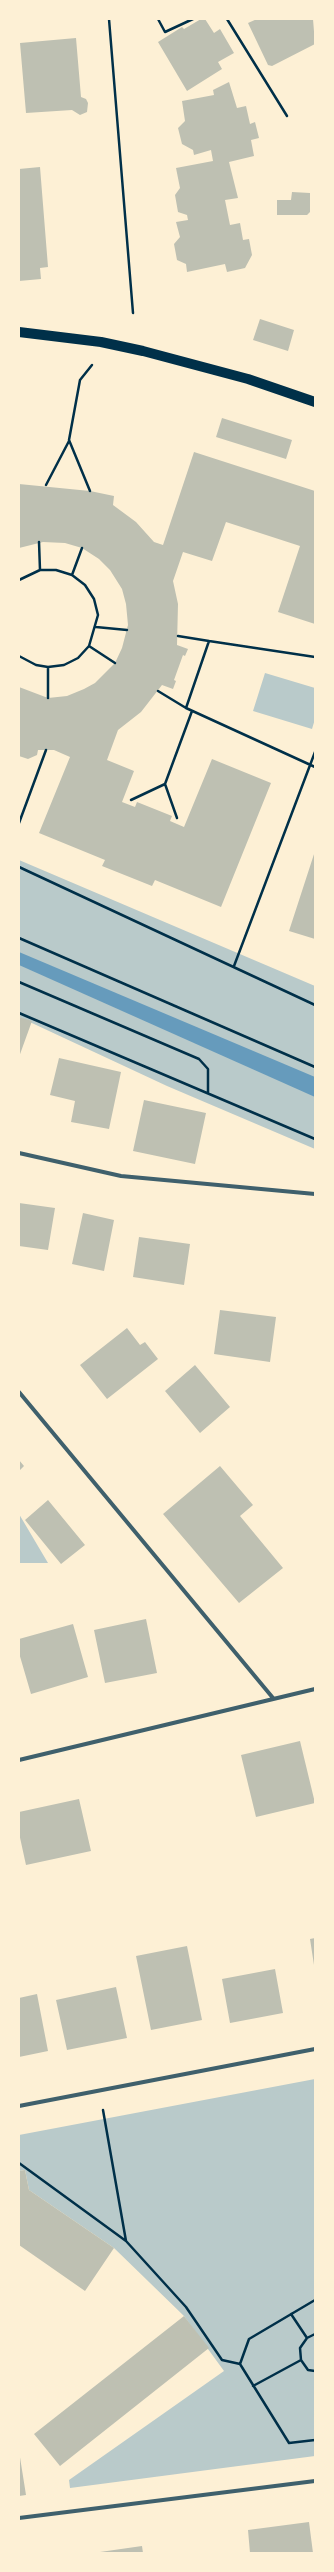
<!DOCTYPE html>
<html>
<head>
<meta charset="utf-8">
<style>
	body { margin:0 }
	#map { position:relative; width:334px; height:2572px; overflow:hidden; background:#fdf0d5; font-family:Arial,sans-serif }
	canvas { display:block }
	.frame { position:absolute; inset:0; border:20px solid #fdf0d5; pointer-events:none }
</style>
</head>
<body>
<div id="map">
<canvas width="334" height="2572"></canvas>
<div class="frame"></div>
</div>
<script>
const context = document.querySelector('canvas').getContext('2d');
context.lineJoin = 'round';
function fillPath(path, color) {
  context.fillStyle = color;
  context.fill(path, 'evenodd');
}
function toPath(rows) {
  const path = new Path2D();
  for (const r of rows) {
    path.moveTo(r[0], r[1]);
    for (let i = 2; i < r.length; i += 2) path.lineTo(r[i], r[i + 1]);
  }
  return path;
}
function stroke(path, color, width, dash) {
  context.strokeStyle = color;
  context.lineWidth = width;
  context.lineCap = dash ? 'butt' : 'round';
  context.setLineDash(dash || []);
  context.stroke(path);
}
fillPath(toPath([
	[265,673,315,688,315,719,312,729,253,711],
	[19,860,315,986,315,1149,167,1086,19,1017],
	[19,1514,48,1563,19,1563],
	[315,2079,315,2456,70,2488,69,2480,224,2371,184,2316,114,2248,29,2190,25,2170,19,2171,19,2135]
]), '#b9caca');
fillPath(toPath([
	[19,952,315,1077,315,1097,19,965]
]), '#669bbc');
fillPath(toPath([
	[201,19,205,19,214,33,220,29,234,53,218,62,222,69,187,91,158,42,182,27,184,29],
	[257,19,313,19,315,44,272,66,268,65,248,23],
	[76,38,81,97,86,99,88,103,87,112,80,115,72,110,26,113,20,43],
	[229,82,237,108,246,106,250,124,255,122,259,138,251,140,254,156,229,162,238,198,225,200,230,225,240,223,243,240,249,239,252,255,245,268,227,272,225,264,187,272,186,264,177,260,174,244,180,237,176,222,188,220,187,215,178,212,175,195,180,188,176,168,213,161,211,150,194,155,193,150,182,144,178,128,185,121,182,101,214,95,213,90],
	[40,167,48,267,40,268,41,279,19,281,19,169],
	[292,192,310,193,310,212,307,215,277,215,277,200,291,200],
	[260,319,294,330,288,351,253,340],
	[222,418,292,440,286,459,216,437],
	[194,452,315,491,315,624,278,612,300,546,226,522,212,561,183,552,173,581,178,604,177,645,188,649,185,656,183,655,174,680,176,681,173,689,162,685,141,712,118,730,107,760,134,771,122,802,135,807,137,802,172,816,170,821,184,827,212,759,271,783,221,907,155,880,152,886,102,866,105,860,39,833,70,757,54,750,38,750,37,755,28,759,19,756,19,687,48,698,67,696,84,689,95,683,115,663,122,648,128,625,126,604,122,589,110,570,99,559,82,548,65,543,43,542,19,548,19,484,90,491,114,496,113,505,136,522,154,542,163,545],
	[315,851,315,939,289,931],
	[19,1017,32,1021,19,1057],
	[59,1058,121,1072,109,1129,71,1122,75,1101,50,1095],
	[144,1100,206,1113,195,1164,133,1151],
	[19,1203,55,1208,48,1250,19,1246],
	[83,1213,114,1220,104,1271,72,1264],
	[139,1237,190,1244,184,1285,133,1277],
	[220,1310,276,1317,270,1362,214,1354],
	[127,1328,140,1345,145,1342,158,1359,107,1399,80,1365],
	[195,1365,230,1407,200,1433,165,1391],
	[19,1460,24,1466,19,1471],
	[220,1466,253,1505,240,1516,283,1568,239,1603,163,1514],
	[48,1500,85,1545,61,1564,25,1520],
	[146,1619,157,1673,105,1683,94,1630],
	[73,1624,88,1677,31,1694,19,1653,19,1639],
	[300,1741,315,1803,256,1817,241,1755],
	[79,1799,91,1851,26,1865,19,1833,19,1812],
	[315,1938,315,1965,314,1965,310,1939],
	[187,1946,202,2020,151,2030,136,1956],
	[275,1969,283,2013,230,2023,222,1979],
	[116,1987,127,2038,67,2050,56,2000],
	[37,1994,48,2051,19,2057,19,1998],
	[25,2170,29,2190,114,2248,85,2291,19,2245,19,2171],
	[184,2316,209,2348,60,2466,34,2434],
	[19,2451,26,2495,19,2496],
	[309,2522,313,2553,250,2553,248,2530],
	[142,2546,143,2553,100,2553,100,2552]
]), '#bec0b2');
stroke(toPath([
	[109,19,133,313],
	[158,19,165,32,193,19],
	[227,19,287,116],
	[46,485,69,441],
	[90,491,69,440,80,380,92,365],
	[39,542,40,570],
	[72,575,82,548],
	[19,580,40,570,56,570,72,575,85,585,94,599,98,615,89,646,78,658,64,665,48,667,36,665,19,656],
	[96,627,127,630],
	[178,636,209,641],
	[89,646,115,663],
	[315,657,209,641,186,708,315,767],
	[48,667,48,698],
	[158,691,186,708],
	[165,784,177,818],
	[131,800,165,784,192,711],
	[19,823,46,750],
	[19,867,315,1005],
	[19,938,315,1067],
	[234,966,315,752],
	[19,982,199,1059,208,1069,208,1093],
	[19,1013,315,1139],
	[103,2110,126,2241],
	[19,2163,126,2241,186,2307,222,2360,240,2364],
	[315,2300,249,2339,240,2364,289,2443,315,2440],
	[291,2314,307,2338],
	[315,2334,307,2338,300,2348,301,2360,308,2370,315,2371],
	[253,2386,301,2360]
]), '#003049', 2.5);
stroke(toPath([
	[19,1153,121,1176,315,1194],
	[19,1392,273,1698],
	[19,1760,315,1689],
	[19,2106,315,2049],
	[19,2518,315,2481]
]), '#3f606c', 4);
stroke(toPath([
	[19,332,101,342,143,351,248,379,315,402]
]), '#003049', 10);
</script>
</body>
</html>
